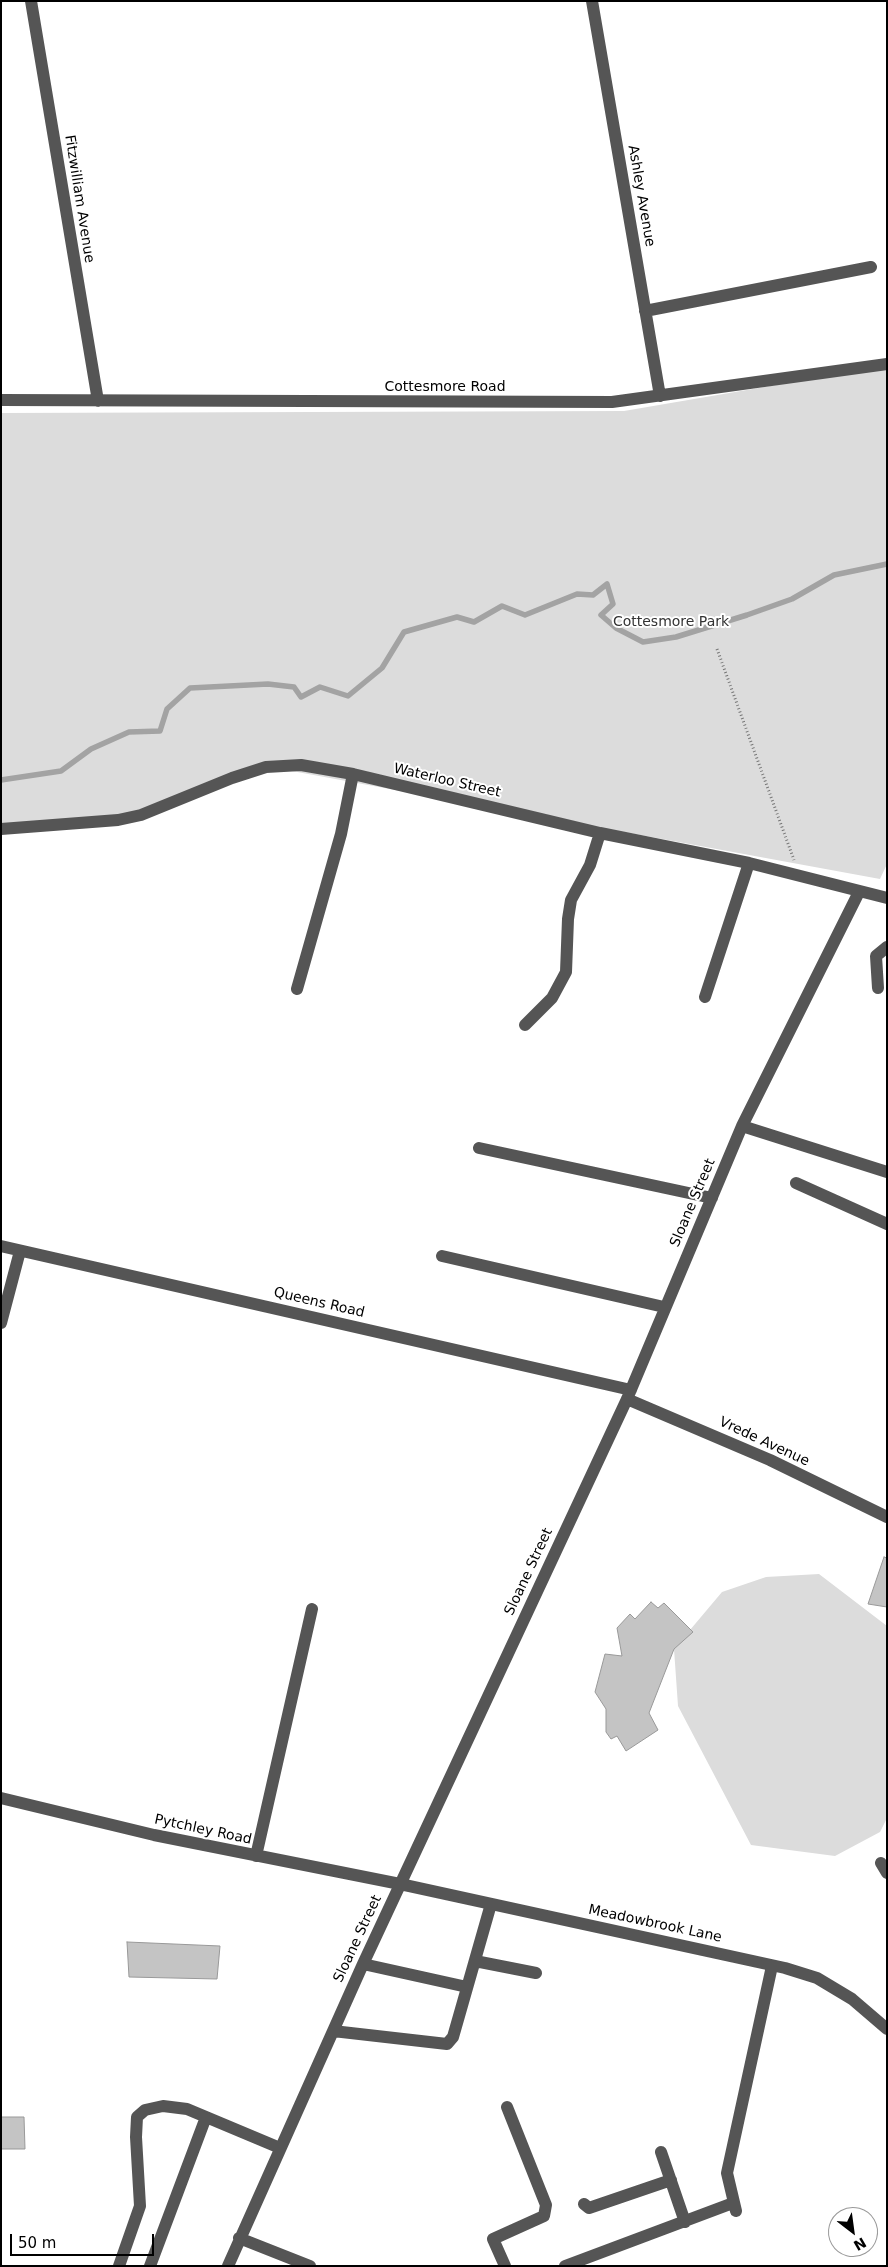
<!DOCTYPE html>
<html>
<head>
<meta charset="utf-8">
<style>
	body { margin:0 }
	#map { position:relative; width:888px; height:2267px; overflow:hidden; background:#fff; font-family:"DejaVu Sans",sans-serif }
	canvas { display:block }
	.frame { position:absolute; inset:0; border:2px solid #000; pointer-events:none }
	.north { position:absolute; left:828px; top:2207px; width:50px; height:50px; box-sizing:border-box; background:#fff; border:1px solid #999; border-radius:50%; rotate:150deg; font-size:14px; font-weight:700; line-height:20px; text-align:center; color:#000 }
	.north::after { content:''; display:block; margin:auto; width:18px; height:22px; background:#000; clip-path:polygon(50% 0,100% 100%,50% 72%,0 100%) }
	.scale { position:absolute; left:10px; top:2234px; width:144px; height:22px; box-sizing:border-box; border:2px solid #000; border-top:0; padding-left:6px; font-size:15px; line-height:18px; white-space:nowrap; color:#000; -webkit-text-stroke:4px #fff; paint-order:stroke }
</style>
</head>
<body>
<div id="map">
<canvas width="888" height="2267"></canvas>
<div class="frame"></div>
<div class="north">N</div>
<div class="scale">50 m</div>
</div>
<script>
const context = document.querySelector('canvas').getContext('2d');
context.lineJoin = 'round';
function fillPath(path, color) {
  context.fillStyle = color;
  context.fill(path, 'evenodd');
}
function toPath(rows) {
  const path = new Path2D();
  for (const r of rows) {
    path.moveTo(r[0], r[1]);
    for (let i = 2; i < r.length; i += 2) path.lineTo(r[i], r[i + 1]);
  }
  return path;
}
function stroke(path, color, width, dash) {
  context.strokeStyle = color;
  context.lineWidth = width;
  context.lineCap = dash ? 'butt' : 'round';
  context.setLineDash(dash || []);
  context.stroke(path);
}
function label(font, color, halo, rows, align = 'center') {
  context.font = font + ' "DejaVu Sans",sans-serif';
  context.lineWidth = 4;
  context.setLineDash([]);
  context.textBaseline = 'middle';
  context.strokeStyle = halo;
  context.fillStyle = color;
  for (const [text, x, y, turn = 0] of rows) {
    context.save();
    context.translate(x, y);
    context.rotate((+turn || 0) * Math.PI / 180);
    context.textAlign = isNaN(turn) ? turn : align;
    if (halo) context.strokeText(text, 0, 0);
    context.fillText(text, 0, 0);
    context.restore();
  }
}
fillPath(toPath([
	[887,366,887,864,880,879,270,767,139,815,1,827,1,413,624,411],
	[819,1574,887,1626,887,1818,880,1832,835,1856,751,1845,678,1706,674,1649,722,1592,766,1577]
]), '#dcdcdc');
stroke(toPath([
	[1,780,61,771,91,749,129,732,160,731,167,709,190,688,268,684,294,687,301,697,320,687,348,696,382,668,404,632,457,617,474,622,502,606,525,615,577,594,593,595,607,584,613,604,601,615,616,628,643,642,676,637,747,615,792,599,834,575,887,564]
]), '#a3a3a3', 5.5);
const building = toPath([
	[884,1557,887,1558,887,1607,868,1604,884,1557],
	[651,1602,658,1608,664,1603,693,1632,674,1649,649,1713,658,1730,626,1751,617,1736,611,1739,606,1732,606,1709,595,1692,605,1654,622,1656,617,1628,630,1614,635,1619,651,1602],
	[127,1942,220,1946,217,1979,129,1977,127,1942],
	[1,2117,24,2117,25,2149,1,2149,1,2117]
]);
fillPath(building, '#c4c4c4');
stroke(building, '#999', 1);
stroke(toPath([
	[717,649,794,860]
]), '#777', 3, [1, 2.5]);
stroke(toPath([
	[31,1,98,401],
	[592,1,660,396],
	[645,311,871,267],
	[1,400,612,402,887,364],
	[1,829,118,820,141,815,232,778,266,767,301,765,353,774,600,833,749,863,887,898],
	[878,988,876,956,887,947],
	[297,989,341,834,353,774],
	[705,997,749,863],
	[525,1025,552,998,566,972,568,919,571,900,590,865,600,833],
	[742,1126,887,1172],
	[479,1148,712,1198],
	[796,1183,887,1224],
	[1,1246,631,1390],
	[442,1256,664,1307],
	[1,1323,20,1251],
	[627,1399,770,1460,887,1517],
	[1,1798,154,1835,400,1884,785,1968,817,1978,852,1999,887,2029],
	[256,1856,312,1609],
	[881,1863,887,1873],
	[475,1961,536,1973],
	[363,1964,467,1987],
	[333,2031,447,2044,453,2037,491,1904],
	[661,2152,685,2222],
	[584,2204,589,2208,671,2180],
	[736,2211,727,2173,772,1966],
	[239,2238,310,2266],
	[119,2266,140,2206,136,2137,137,2117,145,2110,163,2106,187,2109,280,2148],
	[150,2266,206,2117],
	[228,2266,363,1964,627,1399,742,1126,859,892],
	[505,2266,493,2239,544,2216,546,2205,507,2107],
	[565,2266,733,2203]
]), '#555', 12);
label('14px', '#000', '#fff', [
	["Ashley Avenue",641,196,80],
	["Fitzwilliam Avenue",79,199,81],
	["Cottesmore Road",445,387],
	["Waterloo Street",447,781,13],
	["Sloane Street",693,1203,-67],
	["Queens Road",319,1303,13],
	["Vrede Avenue",764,1442,25],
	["Sloane Street",529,1572,-65],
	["Pytchley Road",203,1830,12],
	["Meadowbrook Lane",655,1924,12],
	["Sloane Street",358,1939,-65]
]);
label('14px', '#333', '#fff', [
	["Cottesmore Park",671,622]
]);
</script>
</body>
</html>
